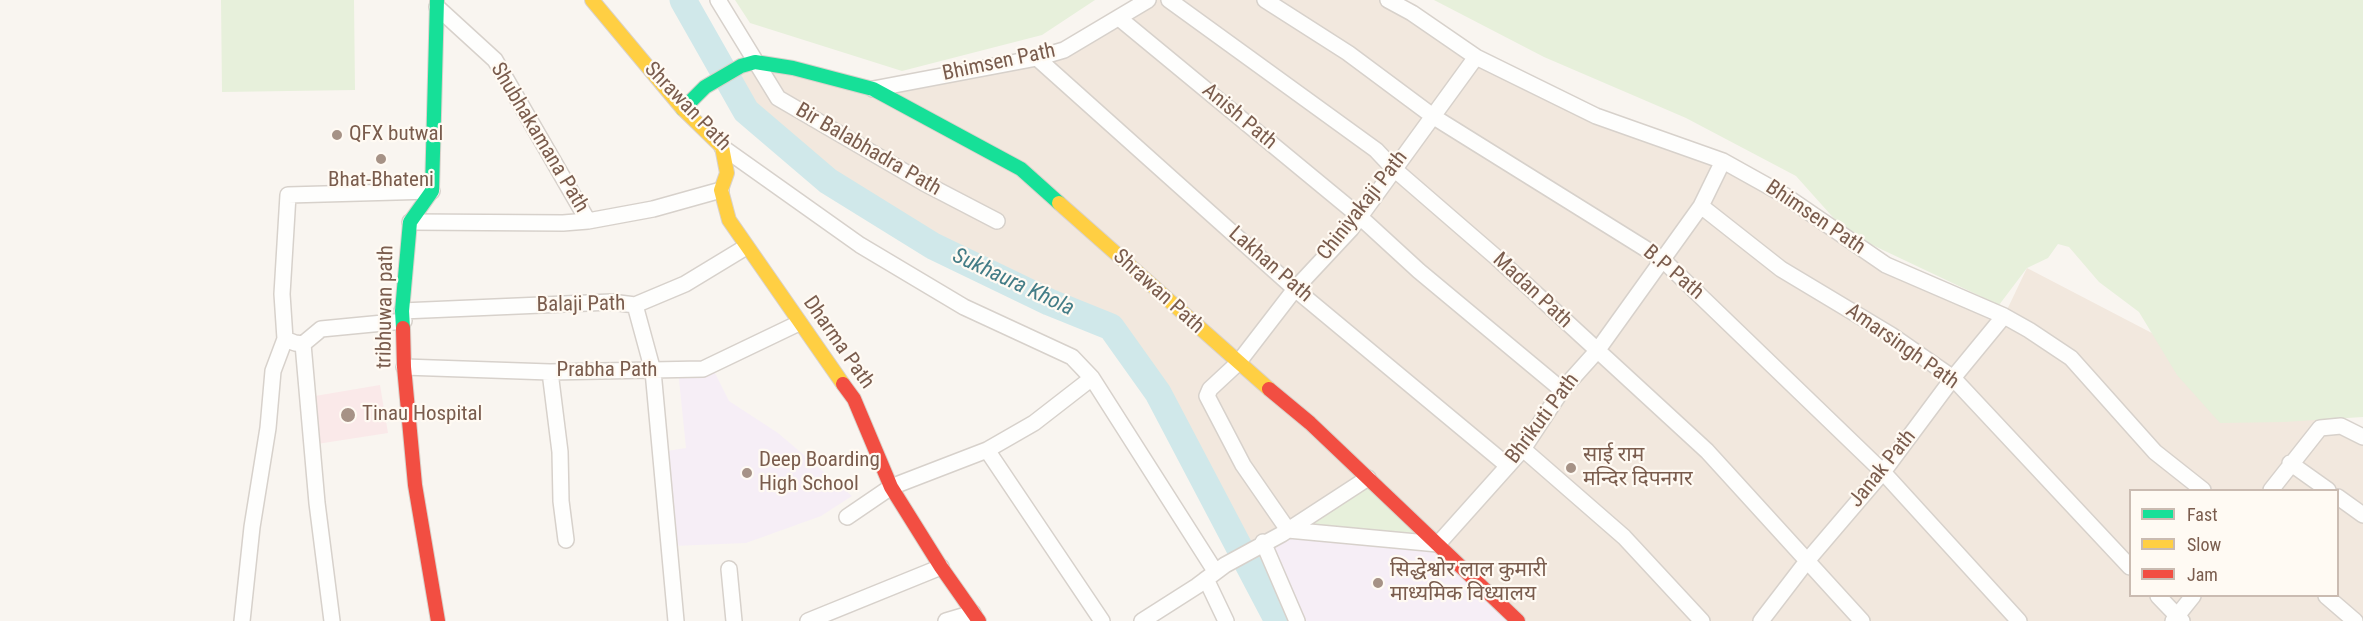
<!DOCTYPE html>
<html>
<head>
<meta charset="utf-8">
<style>
	body { margin:0 }
	#map { position:relative; width:2363px; height:621px; overflow:hidden; background:#f9f5f0; font-family:"Roboto Condensed",sans-serif }
	canvas { display:block }
	.legend { position:absolute; left:2129px; top:489px; width:210px; height:108px; box-sizing:border-box; background:#fffaf3; border:2px solid #cabbb1; margin:0; padding:8px 10px; list-style:none; font-size:18px; color:#7a5c4d }
	.legend li { display:flex; align-items:center; gap:12px; height:30px }
	.legend b { width:30px; border:2px solid #cabbb1 }
</style>
</head>
<body>
<div id="map">
<canvas width="2363" height="621"></canvas>
<ul class="legend">
<li><b style="height:8px;background:#16e098"></b>Fast</li>
<li><b style="height:8px;background:#ffcf43"></b>Slow</li>
<li><b style="height:8px;background:#f24e42"></b>Jam</li>
</ul>
</div>
<script>
const context = document.querySelector('canvas').getContext('2d');
context.lineJoin = 'round';
function fillPath(path, color) {
  context.fillStyle = color;
  context.fill(path, 'evenodd');
}
function toPath(rows) {
  const path = new Path2D();
  for (const r of rows) {
    path.moveTo(r[0], r[1]);
    for (let i = 2; i < r.length; i += 2) path.lineTo(r[i], r[i + 1]);
  }
  return path;
}
function stroke(path, color, width, dash) {
  context.strokeStyle = color;
  context.lineWidth = width;
  context.lineCap = dash ? 'butt' : 'round';
  context.setLineDash(dash || []);
  context.stroke(path);
}
function label(font, color, halo, rows, align = 'center') {
  context.font = font + ' "Roboto Condensed","Noto Sans Devanagari",sans-serif';
  context.lineWidth = 4.5;
  context.setLineDash([]);
  context.textBaseline = 'middle';
  context.strokeStyle = halo;
  context.fillStyle = color;
  for (const [text, x, y, turn = 0] of rows) {
    context.save();
    context.translate(x, y);
    context.rotate((+turn || 0) * Math.PI / 180);
    context.textAlign = isNaN(turn) ? turn : align;
    if (halo) context.strokeText(text, 0, 0);
    context.fillText(text, 0, 0);
    context.restore();
  }
}
fillPath(toPath([
	[1148,0,1388,0,1596,116,1723,161,1886,265,2004,316,2027,268,2363,443,2363,621,1279,621,1233,533,1111,327,828,181,746,111,725,75,741,66,873,89,1037,58],
	[2130,490,2338,490,2338,596,2130,596]
]), '#f2e8de');
fillPath(toPath([
	[711,365,729,401,778,433,852,496,821,516,746,543,673,546,667,451,686,448,678,370],
	[1282,534,1438,544,1512,621,1297,621,1263,543]
]), '#f6eef6');
fillPath(toPath([
	[380,385,388,433,317,444,309,397]
]), '#fae9e9');
fillPath(toPath([
	[221,0,354,0,355,90,222,92],
	[735,0,1095,0,1042,35,902,71,750,23],
	[1434,0,2363,0,2363,417,2284,422,2220,423,2177,375,2139,312,2099,282,2069,247,2058,244,2048,258,2027,268,1999,305,1847,233,1796,176,1686,118,1544,57],
	[1368,478,1438,544,1282,534]
]), '#e7f0db');
stroke(toPath([
	[683,0,746,111,828,181,933,246,1049,302,1111,327,1158,393,1278,621]
]), '#d0e8ea', 27);
const street = toPath([
	[718,0,778,98,924,183,997,221],
	[1169,0,1376,150,1393,168,1497,258,1707,451,1862,621],
	[1265,0,1348,53,1434,117,1662,259,1883,472,2019,621],
	[1388,0,1412,13,1476,57,1596,116,1723,161,1784,195,1886,265,2004,316,2029,330,2071,358,2155,452,2203,490],
	[437,7,495,60,588,221],
	[1119,18,1359,216,1419,271,1562,390],
	[1476,57,1351,229,1295,289,1238,363,1210,389,1207,396,1243,465,1288,530,1438,544,1523,449,1562,390,1597,351,1701,206,1723,161],
	[1037,58,1295,289,1508,466],
	[873,89,1037,58,1064,50,1148,0],
	[722,147,860,245,964,307,1072,357,1092,378,1215,571],
	[1701,206,1781,269,1891,335,1953,378,2130,567],
	[410,222,563,223,588,221,653,209,721,190],
	[635,305,653,371,676,621],
	[402,311,611,302,635,305,685,284,746,247],
	[303,344,321,329,404,321],
	[404,367,550,372,703,369,799,323],
	[550,372,560,452,561,501,566,540],
	[1523,449,1624,537,1702,621],
	[987,450,1102,621],
	[2290,463,2328,490],
	[2271,490,2320,428,2341,426,2363,437],
	[2338,497,2363,515],
	[847,517,891,487,987,450,1034,423,1092,378],
	[1263,542,1297,621],
	[729,569,734,621],
	[1206,579,1226,621],
	[2158,596,2182,621],
	[2326,596,2355,621],
	[242,621,252,527,268,428,273,371,285,339],
	[332,621,317,503,303,344,295,343,285,339,282,294,288,195,432,191],
	[808,621,941,567],
	[946,621,973,613],
	[1142,621,1197,586,1225,565,1282,534,1368,478],
	[1761,621,1807,561,1883,472,1953,378,2004,316],
	[2173,621,2193,596]
]);
const fast = toPath([
	[683,109,705,87,741,66,755,62,793,68,873,89,1021,169,1059,203],
	[403,328,402,311,410,222,432,191,437,0]
]);
const slow = toPath([
	[592,0,683,109,722,147,727,173,721,190,729,220,843,384],
	[1059,203,1269,389]
]);
const jam = toPath([
	[403,328,404,367,415,485,438,621],
	[843,384,854,399,891,487,941,567,979,621],
	[1269,389,1310,423,1518,621]
]);
stroke(street, '#d7d1cb', 18);
stroke(fast, '#d9d2cb', 16);
stroke(slow, '#d9d2cb', 16);
stroke(jam, '#d9d2cb', 16);
stroke(street, '#fefefd', 15);
stroke(fast, '#16e098', 14);
stroke(slow, '#ffcf43', 14);
stroke(jam, '#f24e42', 14);
for (const [x, y, r, color] of [
	[337,135,6,"#a69286"],
	[381,159,6,"#a69286"],
	[348,415,8,"#a69286"],
	[1571,468,6,"#a69286"],
	[747,473,6,"#a69286"],
	[1378,583,6,"#a69286"]
]) {
  const dot = new Path2D();
  dot.arc(x, y, r, 0, 2 * Math.PI);
  context.fillStyle = color;
  context.fill(dot);
  stroke(dot, '#fffaf3', 2);
}
label('21px', '#7a5c4d', '#fffaf3', [
	["Bhimsen Path",999,63,-12],
	["Shrawan Path",687,107,46],
	["Anish Path",1239,117,40],
	["Shubhakamana Path",539,138,59],
	["Bir Balabhadra Path",868,150,30],
	["Chiniyakaji Path",1363,206,-52],
	["Bhimsen Path",1815,218,34],
	["Lakhan Path",1270,265,41],
	["B.P Path",1673,273,40],
	["Madan Path",1532,291,43],
	["Shrawan Path",1158,292,42],
	["Balaji Path",581,305,-1],
	["tribhuwan path",386,307,-89],
	["Dharma Path",838,343,55],
	["Amarsingh Path",1902,347,35],
	["Prabha Path",607,371],
	["Bhrikuti Path",1543,419,-53],
	["Janak Path",1883,469,-51]
]);
label('21px', '#7a5c4d', '#fffaf3', [
	["QFX butwal",349,135],
	["Bhat-Bhateni",381,181,"center"],
	["Tinau Hospital",362,415],
	["साई राम",1583,456],
	["मन्दिर दिपनगर",1583,480],
	["Deep Boarding",759,461],
	["High School",759,485],
	["सिद्धेश्वोर लाल कुमारी",1390,571],
	["माध्यमिक विध्यालय",1390,595]
], 'left');
label('italic 22px', '#437c86', '#fffaf3', [
	["Sukhaura Khola",1013,283,25]
]);
</script>
</body>
</html>
